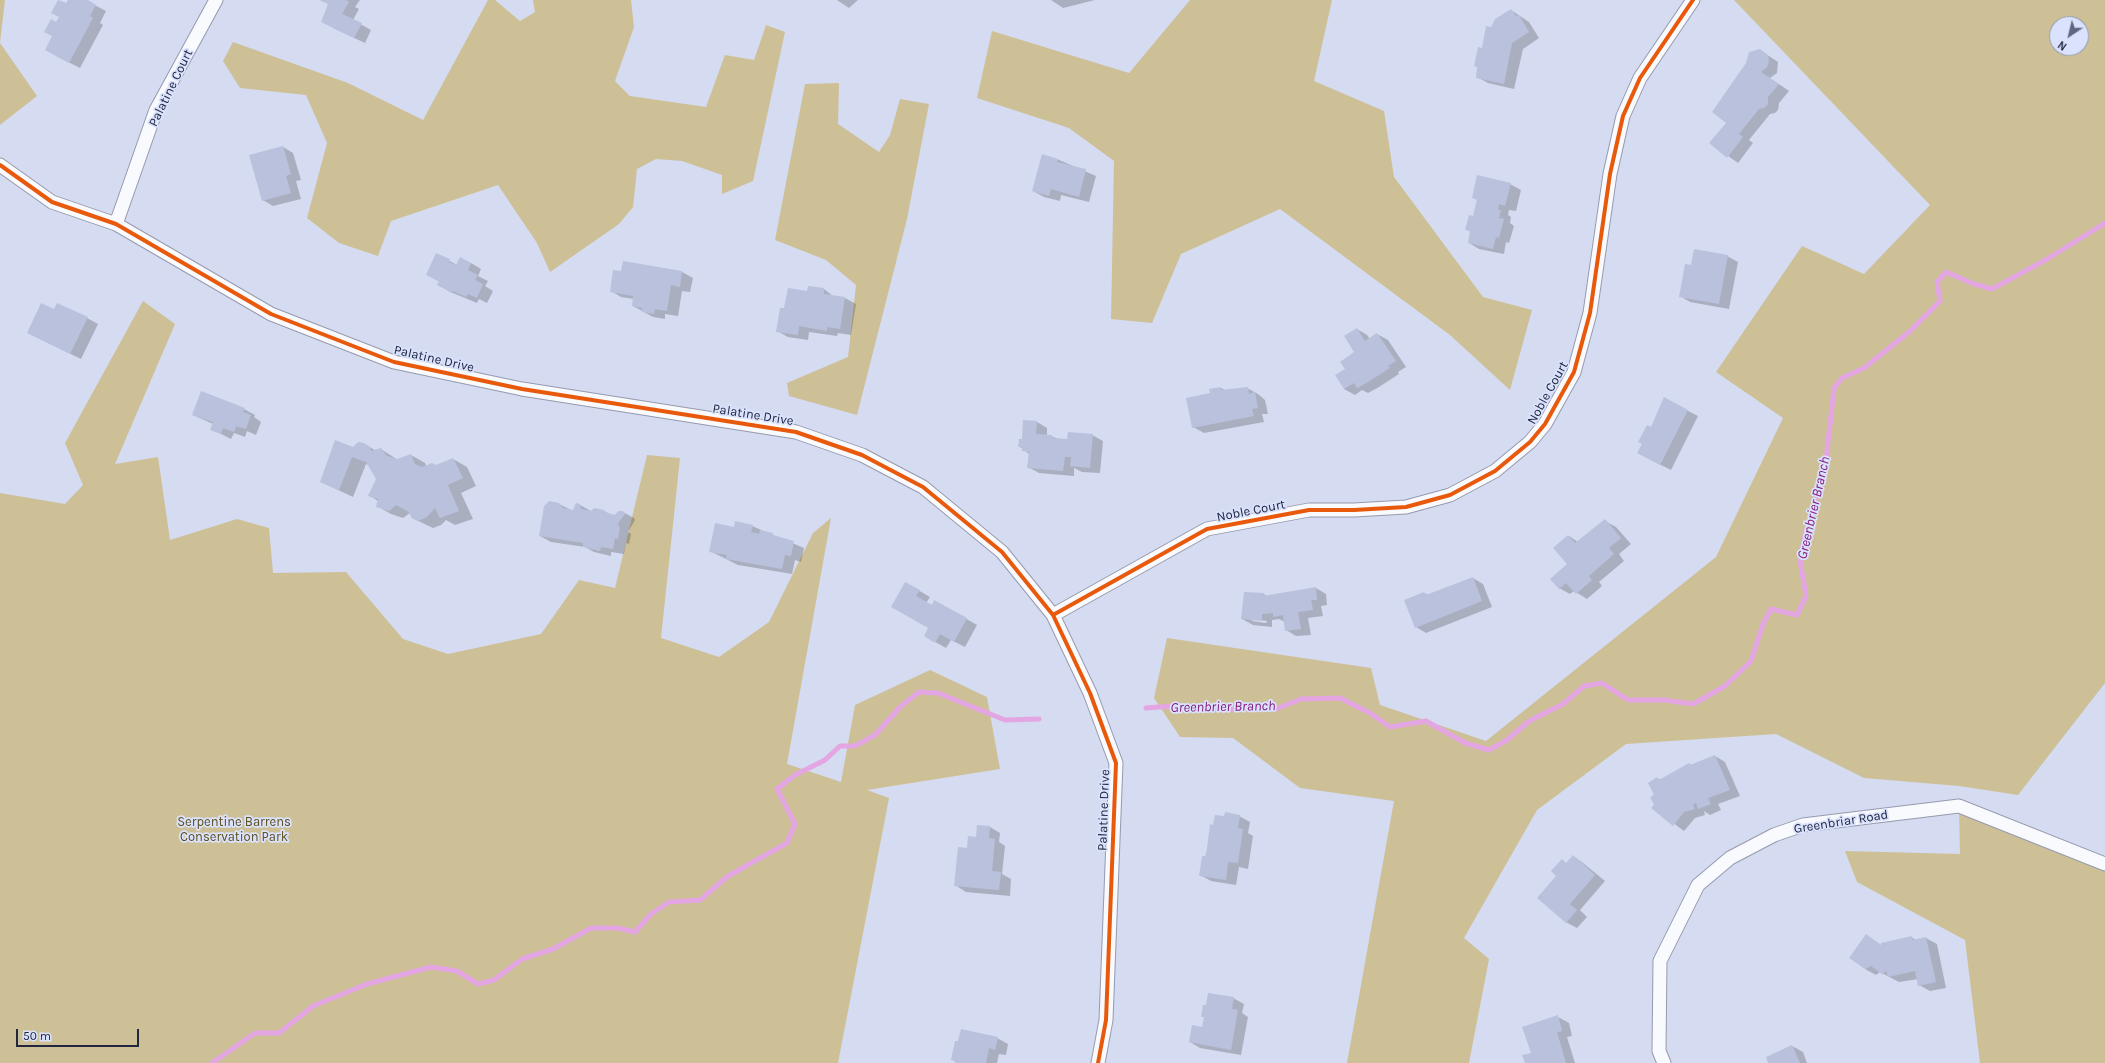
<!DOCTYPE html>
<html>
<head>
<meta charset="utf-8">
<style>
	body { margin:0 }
	#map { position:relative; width:2105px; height:1063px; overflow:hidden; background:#d5dbf0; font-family:Karla,sans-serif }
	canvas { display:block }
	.north { position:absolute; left:2049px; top:16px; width:40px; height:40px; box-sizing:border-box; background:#dae2fd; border:1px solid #9097b1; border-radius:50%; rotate:215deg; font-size:11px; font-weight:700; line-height:16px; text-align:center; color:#20273f }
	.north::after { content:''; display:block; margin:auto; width:14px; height:18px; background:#5f667d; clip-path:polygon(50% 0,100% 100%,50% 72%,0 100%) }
	.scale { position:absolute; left:16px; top:1029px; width:123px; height:18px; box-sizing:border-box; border:2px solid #20273f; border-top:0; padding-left:5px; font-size:12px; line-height:14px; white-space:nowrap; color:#20273f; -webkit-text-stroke:3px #dae2fd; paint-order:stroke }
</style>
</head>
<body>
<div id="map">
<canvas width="2105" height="1063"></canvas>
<div class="north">N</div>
<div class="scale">50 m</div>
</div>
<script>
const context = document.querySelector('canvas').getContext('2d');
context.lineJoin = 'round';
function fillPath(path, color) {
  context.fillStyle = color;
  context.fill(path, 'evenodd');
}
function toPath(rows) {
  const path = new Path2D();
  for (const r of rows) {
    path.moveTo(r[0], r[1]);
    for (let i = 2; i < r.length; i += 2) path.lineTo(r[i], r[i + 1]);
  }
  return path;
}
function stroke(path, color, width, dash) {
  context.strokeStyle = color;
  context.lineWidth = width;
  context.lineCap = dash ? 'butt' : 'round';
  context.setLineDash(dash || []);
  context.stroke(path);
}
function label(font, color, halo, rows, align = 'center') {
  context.font = font + ' Karla,sans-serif';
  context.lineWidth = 3.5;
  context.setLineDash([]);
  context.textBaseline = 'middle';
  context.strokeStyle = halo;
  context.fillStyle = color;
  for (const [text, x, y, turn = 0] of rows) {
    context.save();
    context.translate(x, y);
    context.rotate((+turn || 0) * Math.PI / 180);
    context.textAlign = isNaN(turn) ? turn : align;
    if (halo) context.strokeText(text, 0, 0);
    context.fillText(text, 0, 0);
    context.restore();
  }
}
fillPath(toPath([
	[0,0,5,0,0,43,37,96,0,125],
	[488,0,495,0,520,21,535,12,533,0,631,0,634,27,615,81,630,96,706,107,725,55,754,60,766,25,785,32,753,181,722,194,722,175,682,161,656,159,637,169,633,207,619,224,550,272,537,243,498,185,391,221,378,256,339,243,307,218,327,143,306,95,240,88,223,61,233,42,348,83,423,120],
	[1190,0,1332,0,1314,81,1384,111,1394,177,1483,297,1532,310,1510,390,1450,335,1280,209,1181,254,1152,323,1111,319,1114,161,1069,128,977,98,992,31,1129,73],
	[1734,0,2105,0,2105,683,2018,795,1959,786,1864,778,1776,734,1626,744,1537,810,1464,938,1489,959,1469,1063,1347,1063,1394,801,1300,788,1233,738,1180,737,1154,698,1167,638,1371,668,1380,705,1486,741,1716,557,1783,418,1716,372,1802,246,1864,274,1930,205],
	[2057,24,2081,24,2081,48,2057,48],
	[839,83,838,124,879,152,890,135,900,99,929,104,907,219,857,415,789,396,787,383,848,357,856,285,826,260,775,240,805,84],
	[143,301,175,324,115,464,158,457,170,540,237,519,269,528,273,573,346,572,403,639,448,654,541,634,579,580,615,588,647,455,680,458,661,638,719,657,769,622,813,533,831,518,787,764,841,782,855,705,930,670,987,697,1000,769,867,790,889,798,838,1063,0,1063,0,493,65,504,83,485,65,443],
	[1959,806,2105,864,2105,1063,1980,1063,1965,940,1857,882,1845,851,1960,854]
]), '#cdc097');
fillPath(toPath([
	[69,0,85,0,106,11,100,23,103,25,80,68,56,56,53,36,57,23],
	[321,0,360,0,355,7,359,9,353,20,371,30,365,43,333,28,329,4],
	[837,0,858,0,849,8],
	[1051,0,1095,0,1063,8],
	[1511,10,1529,22,1539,38,1523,49,1514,89,1488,83,1477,77,1483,49,1492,28],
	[1760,50,1778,62,1777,73,1770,78,1789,91,1779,103,1778,110,1775,113,1770,114,1749,140,1753,143,1738,163,1710,143,1727,123],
	[283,147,293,153,301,180,296,181,301,199,273,206,263,200],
	[1057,159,1096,176,1089,202,1061,195,1060,201,1044,197,1033,191],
	[1510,184,1521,190,1516,211,1509,210,1508,215,1511,217,1510,223,1514,226,1509,243,1506,242,1504,254,1479,249,1469,243,1471,232,1466,229,1474,217,1478,200,1473,198],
	[437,254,457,265,471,263,481,269,478,276,488,281,485,286,493,291,487,303,479,299,477,303,448,291,440,282,427,275],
	[1727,256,1738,262,1729,309,1690,302,1680,296,1692,266],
	[624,262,682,272,693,278,690,292,682,291,678,316,665,314,665,319,653,317,633,306,634,299,621,297,611,291,622,273],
	[809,287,824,289,834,297,845,298,856,304,851,335,838,333,837,336,809,332,808,340,788,337,777,331,785,309,808,292],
	[55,310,87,318,98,324,81,359,28,333],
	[1357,329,1367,335,1370,339,1377,334,1388,340,1406,367,1398,372,1399,374,1379,387,1368,393,1362,390,1355,395,1344,389,1346,369,1356,352],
	[1221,388,1225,390,1247,388,1258,394,1265,400,1268,414,1262,414,1264,422,1204,433,1193,427,1211,394],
	[1665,399,1698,416,1671,470,1649,459,1651,428],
	[244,409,255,415,254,417,261,422,256,435,247,431,245,437,234,433,231,439,211,429,213,424,193,415],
	[1037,422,1047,428,1047,435,1059,439,1068,440,1092,435,1103,441,1100,473,1082,472,1074,468,1074,476,1039,473,1028,467,1029,454,1019,446],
	[364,444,375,450,381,449,398,460,411,455,425,463,426,466,436,466,453,459,467,467,476,486,461,493,473,519,455,525,446,520,441,525,433,528,412,518,410,513,403,518,391,514,377,506,378,501,369,495,377,479,370,466,366,464,353,497,321,482,353,448],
	[559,504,573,511,580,505,591,511,604,511,613,516,623,512,634,518,635,520,628,532,631,534,629,544,626,543,624,554,611,552,611,556,594,552,585,547,551,542,540,536],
	[1605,521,1616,527,1631,544,1619,554,1624,561,1599,582,1602,586,1587,599,1574,591,1570,594,1559,588,1568,565,1569,536,1578,542],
	[752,526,804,548,801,562,795,560,792,574,738,565,710,551,734,528],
	[1473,578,1483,584,1492,607,1426,633,1416,627,1424,593,1428,595],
	[906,583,930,597,926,603,932,606,935,601,977,625,965,647,951,640,946,648,925,636,929,628],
	[1316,588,1326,594,1327,605,1321,606,1323,616,1308,618,1311,635,1296,636,1286,630,1285,622,1279,619,1272,620,1272,627,1253,625,1242,619,1263,594,1267,596],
	[1252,619,1267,621,1266,623,1252,621],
	[1715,756,1725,762,1740,796,1718,804,1721,810,1710,815,1704,811,1705,815,1695,818,1684,831,1653,808,1656,805,1657,778,1661,780,1689,764,1691,765],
	[1239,816,1250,822,1248,833,1253,836,1248,869,1239,867,1236,885,1211,881,1200,875,1214,826,1225,817],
	[990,827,1000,833,999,842,1005,846,1002,874,1011,879,1010,896,966,892,955,885,968,849,976,838],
	[1573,856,1583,863,1605,881,1580,910,1587,917,1577,928,1566,922,1567,864],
	[1867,936,1882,946,1911,937,1916,940,1926,938,1937,944,1946,988,1930,991,1919,985,1918,979,1899,982,1880,972,1876,975,1865,969],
	[1233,998,1244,1004,1242,1013,1248,1017,1241,1055,1200,1048,1190,1042,1203,1028,1205,1018,1202,1016],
	[1558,1017,1569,1023,1572,1036,1567,1037,1575,1063,1526,1063],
	[997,1038,1008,1044,1006,1055,999,1054,997,1063,957,1063,952,1059],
	[1792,1046,1803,1052,1807,1063,1811,1063,1770,1063]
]), '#0003');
stroke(toPath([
	[1146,708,1172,706,1225,710,1256,707,1276,709,1301,699,1340,698,1370,713,1390,727,1426,721,1465,743,1489,750,1507,740,1529,721,1563,704,1584,686,1602,683,1628,700,1664,700,1693,704,1725,686,1751,661,1763,624,1771,609,1797,615,1806,596,1800,560,1805,535,1825,469,1834,388,1842,378,1864,368,1909,332,1940,301,1937,282,1946,272,1974,284,1992,289,2047,259,2105,223],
	[212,1063,255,1033,279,1033,313,1006,367,984,431,967,457,971,478,984,494,980,522,959,553,949,591,928,617,928,635,932,651,914,669,902,700,900,728,876,787,843,795,824,777,789,795,775,825,760,840,746,855,746,875,735,901,706,919,692,938,693,1005,720,1039,719]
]), '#e3a6e3', 5);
fillPath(toPath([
	[58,0,66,3,68,0,88,0,96,5,90,16,93,18,69,63,45,50,52,36,44,32,51,19,56,22,59,17,51,13],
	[319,0,346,0,349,2,342,14,362,23,354,38,321,22,328,4],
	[1511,9,1516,16,1519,15,1529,32,1512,43,1504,84,1476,78,1477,67,1474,66,1478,47,1482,48,1486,26,1491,27,1495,19],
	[1760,49,1768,55,1769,62,1767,67,1761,72,1779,84,1768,97,1768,104,1764,108,1759,109,1739,134,1743,137,1727,158,1709,143,1726,123,1712,112,1746,63,1749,52],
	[283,146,291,174,286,176,291,193,262,201,249,155],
	[1042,154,1058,159,1057,162,1086,169,1079,197,1051,189,1049,196,1032,191],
	[1477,175,1511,183,1505,206,1499,204,1498,210,1501,210,1499,218,1504,219,1499,238,1496,237,1493,249,1468,243,1470,231,1465,230,1469,215,1473,216,1477,199,1472,198],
	[1694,249,1728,255,1719,304,1679,297,1685,264,1691,265],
	[436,253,450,259,449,262,456,265,460,257,471,263,468,270,478,275,475,280,483,284,477,298,468,294,466,297,453,291,452,293,437,285,439,281,426,275],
	[623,261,682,271,680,287,671,285,667,311,655,309,654,314,642,312,642,308,632,306,633,296,610,292,613,270,621,271],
	[808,286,824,288,824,294,845,297,840,329,827,327,827,331,799,326,798,335,776,332,780,308,784,308,788,288,807,291],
	[41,303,54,309,57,303,88,317,70,354,27,333],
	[1357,328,1365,341,1377,333,1396,361,1388,366,1390,368,1368,382,1357,388,1354,383,1344,389,1335,375,1345,369,1340,362,1354,352,1344,336],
	[1221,387,1221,390,1248,387,1249,394,1255,392,1258,408,1252,409,1254,416,1192,428,1186,398,1210,393,1209,389],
	[201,391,245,408,243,412,251,415,246,429,236,426,234,432,223,428,221,434,210,430,213,422,192,415],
	[1664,397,1688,410,1660,465,1637,453,1642,444,1638,442,1647,425,1651,427],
	[1023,420,1037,421,1036,434,1052,435,1052,438,1067,439,1068,432,1093,434,1090,468,1070,466,1071,457,1065,457,1063,471,1027,468,1029,452,1022,451,1022,447,1018,447,1019,439,1022,439],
	[335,440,353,447,358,442,364,443,370,447,371,451,381,448,387,456,397,459,411,454,415,464,422,467,432,463,436,465,453,458,463,478,448,485,459,511,440,518,435,508,427,517,418,521,412,518,409,512,396,505,389,511,376,507,378,499,368,496,376,479,366,462,352,457,339,490,320,482],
	[549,501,559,503,563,508,573,510,576,503,580,504,581,509,591,511,594,508,604,510,605,512,615,515,618,511,623,511,625,514,619,522,618,526,620,527,618,539,615,538,613,549,601,547,600,551,583,547,583,543,539,536,544,506],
	[1605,519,1621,538,1609,548,1614,554,1589,576,1592,580,1576,594,1566,583,1559,589,1550,579,1567,564,1553,548,1568,535,1575,543],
	[735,521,753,525,751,532,759,534,760,530,773,533,773,535,794,541,791,556,785,555,782,569,726,559,727,555,709,552,715,523,734,527],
	[1473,577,1482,601,1415,628,1404,600,1424,592,1426,595],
	[905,582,920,590,916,596,932,605,934,600,967,618,954,642,940,634,935,643,924,636,928,628,891,607],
	[1316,587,1317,600,1311,600,1313,610,1298,612,1301,629,1285,631,1283,615,1273,617,1273,613,1262,614,1262,621,1241,619,1244,592,1264,593,1263,596],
	[1715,755,1730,790,1708,798,1711,804,1698,809,1696,803,1693,805,1695,809,1684,812,1673,826,1651,808,1654,805,1650,797,1654,795,1648,783,1657,777,1659,780,1689,763,1690,765],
	[1225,812,1240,815,1238,828,1243,829,1238,863,1228,862,1226,880,1199,876,1202,856,1206,856,1210,824,1213,825,1215,815,1224,816],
	[977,825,990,826,989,838,995,839,992,871,1001,872,999,890,954,886,958,847,967,848,968,836,976,837],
	[1573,855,1595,875,1570,904,1577,910,1566,923,1537,898,1556,876,1551,871,1562,859,1566,863],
	[1866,934,1881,945,1881,943,1912,936,1912,940,1926,937,1936,982,1918,986,1915,971,1888,977,1886,970,1883,975,1871,966,1865,969,1849,958],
	[1208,993,1234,997,1232,1009,1238,1010,1231,1050,1189,1042,1192,1025,1202,1027,1204,1017,1201,1017,1203,1005,1206,1005],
	[1558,1015,1562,1031,1557,1032,1566,1063,1525,1063,1522,1055,1531,1053,1522,1027],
	[961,1029,998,1037,995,1050,989,1048,986,1063,955,1063,956,1061,951,1060,955,1041,958,1041],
	[1792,1045,1800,1063,1768,1063,1766,1057]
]), '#bac1dd');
const street = toPath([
	[0,165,52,202,116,224,271,314,394,362,522,389,796,432,862,455,923,487,1002,552,1053,615,1090,693,1116,763,1106,1020,1098,1063],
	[116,224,156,110,216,0],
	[1053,615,1207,529,1309,510,1354,510,1406,507,1450,495,1495,471,1530,442,1545,424,1574,372,1590,313,1610,174,1623,116,1640,78,1693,0],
	[1664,1063,1659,1051,1660,961,1698,885,1730,858,1774,835,1803,825,1959,806,2105,864]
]);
stroke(street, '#959aaf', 15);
stroke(street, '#f9fafd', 13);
stroke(toPath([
	[0,165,52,202,116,224,271,314,394,362,522,389,796,432,862,455,923,487,1002,552,1053,615,1090,693,1116,763,1106,1020,1098,1063],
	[1053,615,1207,529,1309,510,1354,510,1406,507,1450,495,1495,471,1530,442,1545,424,1574,372,1590,313,1610,174,1623,116,1640,78,1693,0]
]), '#e8590c', 4);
label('13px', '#20273f', '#dae2fd', [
	["Palatine Court",171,88,-64],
	["Palatine Drive",434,359,13],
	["Noble Court",1548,393,-61],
	["Palatine Drive",753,415,9],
	["Noble Court",1251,511,-11],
	["Palatine Drive",1104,810,-88],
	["Greenbriar Road",1841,822,-9]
]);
label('13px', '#5d4e1c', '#dae2fd', [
	["Serpentine Barrens",234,822],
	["Conservation Park",234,837]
]);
label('italic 14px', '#841a7b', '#dae2fd', [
	["Greenbrier Branch",1814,508,-77],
	["Greenbrier Branch",1223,707,-1]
]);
</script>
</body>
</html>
